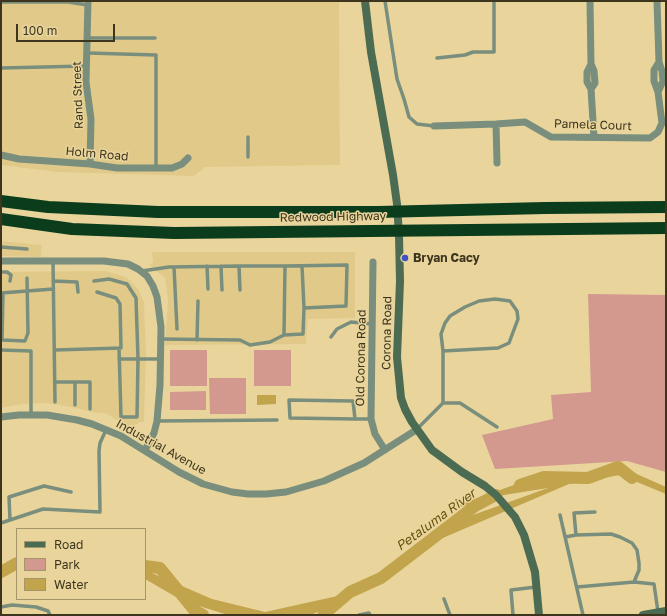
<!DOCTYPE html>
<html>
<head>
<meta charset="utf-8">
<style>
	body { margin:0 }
	#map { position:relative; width:667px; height:616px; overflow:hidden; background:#e9d59c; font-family:"Golos Text",sans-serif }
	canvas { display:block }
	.frame { position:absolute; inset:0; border:2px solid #3d351e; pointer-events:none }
	.legend { position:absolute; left:16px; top:528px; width:130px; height:72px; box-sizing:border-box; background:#e9d59c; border:1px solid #a4956a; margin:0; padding:5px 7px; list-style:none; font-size:12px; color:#3d351e }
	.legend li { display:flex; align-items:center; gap:8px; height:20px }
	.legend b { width:20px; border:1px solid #a4956a }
	.scale { position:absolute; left:16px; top:24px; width:99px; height:18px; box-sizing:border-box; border:2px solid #3d351e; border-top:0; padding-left:5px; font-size:12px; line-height:14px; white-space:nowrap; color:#3d351e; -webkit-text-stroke:3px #e9d59c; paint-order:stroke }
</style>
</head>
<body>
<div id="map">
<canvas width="667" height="616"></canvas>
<div class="frame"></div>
<ul class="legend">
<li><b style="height:5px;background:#4c6b53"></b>Road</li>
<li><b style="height:11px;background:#d3998e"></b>Park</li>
<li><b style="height:11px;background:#c2a44d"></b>Water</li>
</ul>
<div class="scale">100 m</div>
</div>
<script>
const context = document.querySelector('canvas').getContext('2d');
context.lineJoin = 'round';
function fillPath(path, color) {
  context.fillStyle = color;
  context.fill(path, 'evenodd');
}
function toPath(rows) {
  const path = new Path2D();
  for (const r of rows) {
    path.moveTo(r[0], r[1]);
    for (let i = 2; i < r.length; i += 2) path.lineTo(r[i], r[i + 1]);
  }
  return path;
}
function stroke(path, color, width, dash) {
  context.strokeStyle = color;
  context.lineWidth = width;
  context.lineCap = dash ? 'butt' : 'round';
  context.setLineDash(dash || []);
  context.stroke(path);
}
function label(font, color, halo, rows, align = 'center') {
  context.font = font + ' "Golos Text",sans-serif';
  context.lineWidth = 3;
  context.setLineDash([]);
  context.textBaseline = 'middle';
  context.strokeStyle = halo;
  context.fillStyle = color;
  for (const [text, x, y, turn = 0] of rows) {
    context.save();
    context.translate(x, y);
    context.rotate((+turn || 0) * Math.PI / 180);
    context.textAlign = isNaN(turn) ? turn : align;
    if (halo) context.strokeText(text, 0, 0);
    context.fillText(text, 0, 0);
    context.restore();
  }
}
fillPath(toPath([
	[1,1,339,1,340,165,205,167,194,176,57,172,1,165],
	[1,241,42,245,41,257,1,256],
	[152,252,355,252,355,318,308,319,306,344,165,345,168,300,165,278,150,265,153,262],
	[106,271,126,277,138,289,144,302,146,354,144,422,141,422,135,425,122,426,120,422,105,413,97,413,71,407,46,403,22,404,1,408,1,272]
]), '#e1ca89');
fillPath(toPath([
	[588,294,666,295,666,472,627,461,495,469,482,435,553,419,551,395,591,392],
	[170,350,207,350,207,386,170,386],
	[254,350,291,350,291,386,254,386],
	[209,378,246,378,246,414,210,414],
	[206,391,206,410,170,410,170,392]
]), '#d3998e');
fillPath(toPath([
	[257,395,276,395,276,404,257,405],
	[621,467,666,487,666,494,620,475,569,484,424,546,357,593,311,615,228,615,183,601,145,579,145,570,212,599,265,612,342,595,385,571,448,524,548,488,504,495,468,507,455,506,525,481,573,478],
	[17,559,17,563,1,572,1,568]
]), '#c2a44d');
stroke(toPath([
	[520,485,544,477,588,478,618,467,632,478],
	[145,566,160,568,194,610,203,615],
	[1,572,17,563],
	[323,615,350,592,381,578,475,506,496,495]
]), '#c2a44d', 12);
stroke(toPath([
	[385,1,397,79,404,99,409,117,417,124,434,126],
	[1,2,68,2,88,5],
	[88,38,155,38],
	[88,53,156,55,156,168],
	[437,58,465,55,473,52,494,52,494,1],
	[1,68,86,66],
	[248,157,248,137],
	[1,247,27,249],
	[53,261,55,402],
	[207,266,208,289],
	[221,266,222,290],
	[239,266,285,266],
	[302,266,304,308],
	[174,267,177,329],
	[142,271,169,267,239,266,240,290],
	[1,272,7,272,11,275,10,281],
	[53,281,77,282,78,292],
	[94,281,109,279,127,284,136,298,138,359,137,417,121,417,119,348],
	[1,293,53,289],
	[3,293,2,340,25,341,28,333,27,278],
	[331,337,337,329,351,322,372,324],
	[161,339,240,340,250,345,270,342,284,335,303,334,304,308,346,306,347,265,285,266,284,335],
	[197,340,198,301],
	[1,350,31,351,31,414],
	[55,350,121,348,120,304,116,298,97,292],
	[119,359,160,359],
	[56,382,90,382,90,409],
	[75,382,75,405],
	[443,403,460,403,497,427],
	[355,419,353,401,289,400,290,418,355,419,371,419],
	[157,421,277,420],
	[417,429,443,403,443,351,498,348,509,343,518,319,517,311,510,301,495,299,479,301,465,307,450,316,445,323,441,334,443,351],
	[560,515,583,615],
	[10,520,9,497,44,486,71,492],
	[1,523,43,509,100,512,99,451,100,443,106,430],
	[576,535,574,513,595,512],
	[565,537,576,535,611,534,620,537,632,543,637,550,639,563,639,570,634,582,654,584,658,612],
	[577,587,634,582],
	[444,599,450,615],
	[1,607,12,605,36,607,48,611,50,615],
	[359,615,369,613,370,615],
	[513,615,511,590,536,587]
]), '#798e7d', 3.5);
stroke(toPath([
	[88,1,86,82,91,119,90,164],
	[590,1,591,64,594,71,595,83,591,89],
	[657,1,659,62,662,71,663,81,658,92],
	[591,64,587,72,587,82,591,89,594,137],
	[496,124,497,163],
	[434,126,496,124,525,122,551,137,650,138,658,132,662,123,658,92,654,81,654,70,659,62],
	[1,155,19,159,90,164,117,168,172,168,182,164,188,158],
	[1,261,104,261,128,264,138,269,147,276,153,286,157,297,161,327,160,385,157,421,154,433,145,450],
	[373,262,371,419,375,434,385,450],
	[1,417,19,415,47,415,77,420,92,424,121,436,179,472,203,484,232,492,248,494,266,494,286,492,324,481,364,463,416,430]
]), '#798e7d', 7);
stroke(toPath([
	[365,1,371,52,393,175,397,204,399,235,400,281,397,357,401,398,405,409,412,422,432,450,462,472,485,486,496,495,515,517,524,535,535,572,539,615],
	[643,615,666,611]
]), '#4c6b53', 8);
stroke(toPath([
	[1,201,48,207,158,212,378,212,545,208,666,207],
	[1,219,72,229,174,233,666,228]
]), '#0b3d1c', 12);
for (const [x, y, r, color] of [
	[405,258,4,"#3e52c5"]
]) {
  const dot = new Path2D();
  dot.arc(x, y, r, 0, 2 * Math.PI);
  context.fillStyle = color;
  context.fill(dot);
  stroke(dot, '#e9d59c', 1.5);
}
label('12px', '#3d351e', '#e9d59c', [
	["Rand Street",78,95,-92],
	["Pamela Court",593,125,2],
	["Holm Road",97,154,5],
	["Redwood Highway",333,217,-1],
	["Corona Road",387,333,-89],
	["Old Corona Road",361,358,-89],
	["Industrial Avenue",161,447,29]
]);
label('bold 12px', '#3d351e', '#e9d59c', [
	["Bryan Cacy",413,258]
], 'left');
label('italic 13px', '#67530f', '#e9d59c', [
	["Petaluma River",436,520,-36]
]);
</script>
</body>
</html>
